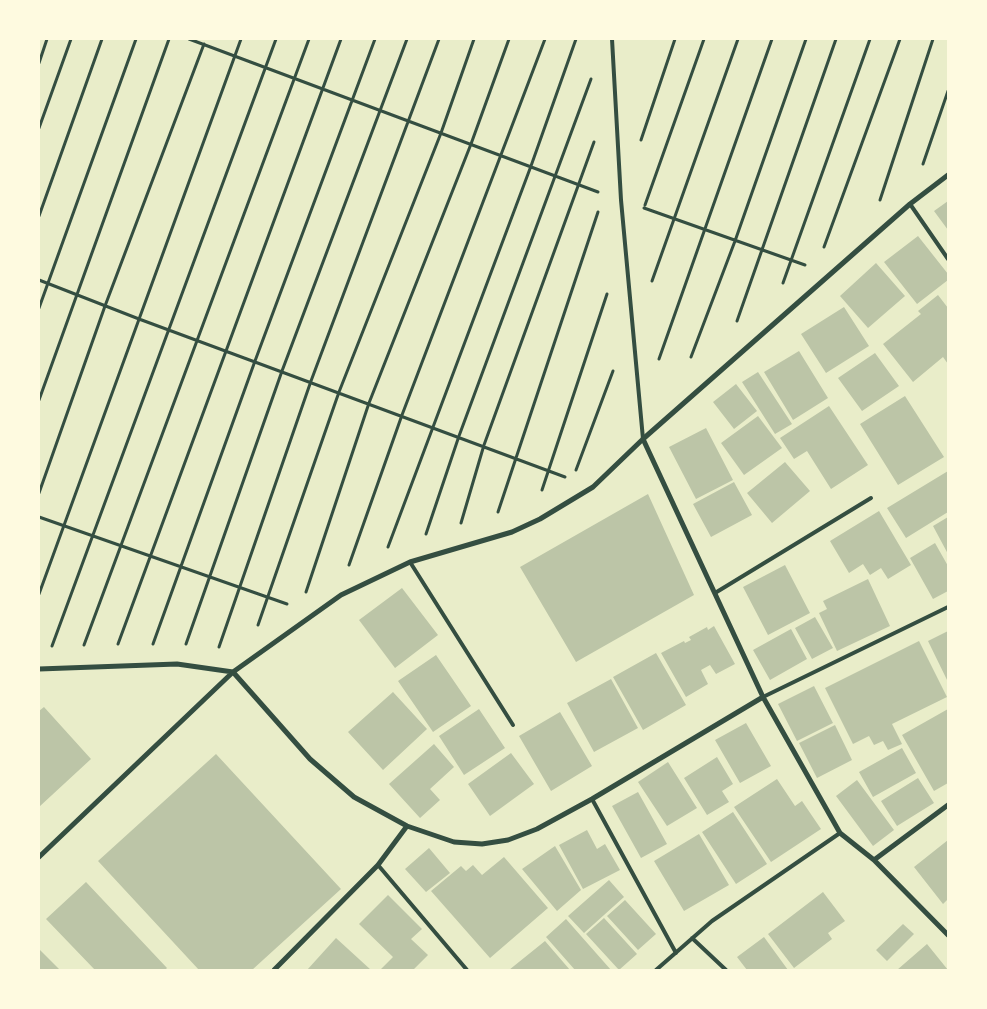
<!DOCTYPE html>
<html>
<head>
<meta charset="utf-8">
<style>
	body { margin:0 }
	#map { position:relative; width:987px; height:1009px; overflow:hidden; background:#e9edc9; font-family:"Asap Condensed",sans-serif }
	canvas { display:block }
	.frame { position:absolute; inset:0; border:40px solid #fefae0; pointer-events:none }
</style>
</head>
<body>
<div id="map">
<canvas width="987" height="1009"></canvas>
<div class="frame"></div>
</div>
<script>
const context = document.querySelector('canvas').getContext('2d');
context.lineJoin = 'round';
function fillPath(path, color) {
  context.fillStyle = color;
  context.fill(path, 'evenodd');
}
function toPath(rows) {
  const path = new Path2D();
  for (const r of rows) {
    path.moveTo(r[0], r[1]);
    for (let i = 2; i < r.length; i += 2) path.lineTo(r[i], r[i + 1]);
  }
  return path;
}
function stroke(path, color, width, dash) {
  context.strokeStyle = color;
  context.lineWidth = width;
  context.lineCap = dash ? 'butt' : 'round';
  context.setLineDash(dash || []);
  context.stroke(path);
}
fillPath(toPath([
	[948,201,948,230,934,211],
	[918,236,948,274,948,280,917,304,884,262],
	[876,263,905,296,868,328,840,296],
	[938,295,948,308,948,364,943,357,913,382,883,344,921,314,918,311],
	[844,307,869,346,826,373,801,334],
	[799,351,828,398,793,420,764,372],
	[875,353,899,386,862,411,838,378],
	[758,372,792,424,775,434,742,382],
	[736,384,757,411,734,429,713,402],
	[905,396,944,457,898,485,860,424],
	[829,406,868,465,831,489,807,451,794,459,780,438],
	[758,416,782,448,744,475,721,443],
	[706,428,733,480,696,499,669,447],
	[785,462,810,491,772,523,747,493],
	[948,471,948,512,906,538,887,508],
	[734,482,752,515,711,537,693,504],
	[648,494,694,595,576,662,520,567],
	[879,511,911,565,888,579,881,568,870,575,863,564,849,573,830,541],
	[948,517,948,554,933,526],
	[935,543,948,566,948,591,933,599,910,558],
	[785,565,810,613,768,635,743,587],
	[868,579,890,626,837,651,819,613,827,609,823,601],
	[402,588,438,635,395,668,359,620],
	[815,617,833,648,812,659,795,628],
	[714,626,735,664,716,674,710,665,701,670,708,684,686,697,661,653,684,641,685,643,691,640,689,637,707,627,708,630],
	[791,629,807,659,770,680,753,650],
	[948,631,948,682,928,641],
	[919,641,947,697,892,724,902,744,888,750,883,741,874,745,869,736,853,744,825,688],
	[656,653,686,705,643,730,613,677],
	[436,655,471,706,433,732,398,681],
	[611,679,638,728,594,752,567,703],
	[814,686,833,723,797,741,778,704],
	[393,692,427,729,383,770,348,732],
	[44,707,91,759,39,807,39,711],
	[479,709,505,748,464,775,439,736],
	[948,709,948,783,934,791,902,735],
	[560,712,592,766,551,791,519,736],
	[746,723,771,766,740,783,715,740],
	[835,725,852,760,817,778,799,743],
	[434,744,454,767,430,789,440,800,420,818,389,784],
	[902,748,916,773,873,797,859,772],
	[511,753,534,784,490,816,468,784],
	[216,754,341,889,252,970,199,970,98,861],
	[717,757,733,784,722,791,729,802,707,815,684,778],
	[668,762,697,808,667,826,638,782],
	[918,778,934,803,897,826,881,801],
	[777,779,795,806,802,801,821,829,771,862,734,807],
	[857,780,894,830,873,846,836,796],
	[638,792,667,844,641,858,612,806],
	[733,812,767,864,736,884,702,832],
	[587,830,597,849,605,844,620,870,583,889,559,845],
	[699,834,729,885,684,911,654,861],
	[948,840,948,899,943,904,914,867],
	[555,846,581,890,557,911,522,869],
	[429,848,450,873,426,892,405,869],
	[504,857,548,908,490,958,431,891,461,866,466,871,473,865,482,875],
	[609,880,624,897,584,933,568,916],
	[86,882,167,968,165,970,95,970,46,919],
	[823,892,845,921,828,933,832,939,794,968,768,934],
	[388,895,422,929,411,939,428,955,413,970,380,970,393,957,359,924],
	[625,900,656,934,638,950,607,916],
	[604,918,637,954,619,970,586,934],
	[566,919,611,970,575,970,546,937],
	[903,924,914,934,887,961,876,950],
	[764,937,788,970,747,970,737,957],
	[336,938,371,970,307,970],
	[545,941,570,970,509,970],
	[927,944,948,970,897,970],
	[39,949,60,970,39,970]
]), '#bcc5a7');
stroke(toPath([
	[189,39,598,192],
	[39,63,47,39],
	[39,128,71,39],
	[641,140,675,39],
	[923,164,948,91],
	[880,200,933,39],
	[645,205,704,39],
	[644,208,805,265],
	[39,216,102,39],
	[824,247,900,39],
	[39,280,139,319,565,477],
	[652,281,738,39],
	[783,283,870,39],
	[39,308,136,39],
	[737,321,836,39],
	[691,357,735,241,806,39],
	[659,359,772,39],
	[39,400,169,39],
	[576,470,613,371],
	[542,490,607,294],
	[39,493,105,306,204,44],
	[498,512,598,212],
	[39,517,287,604],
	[461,523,484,445,594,142],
	[426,534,459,436,591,79],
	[388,547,531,166,576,39],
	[349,565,402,415,545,39],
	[306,592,369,403,471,144,509,39],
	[39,594,241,39],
	[258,625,339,392,441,133,474,39],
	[118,644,341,39],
	[153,644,255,361,375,39],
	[186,644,282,371,407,39],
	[84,645,309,39],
	[52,646,276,39],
	[219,647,311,381,439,39]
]), '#344e41', 3);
stroke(toPath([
	[612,39,621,200,643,439],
	[910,204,948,259],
	[410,562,513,725],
	[715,593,871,498],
	[763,697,948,607],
	[592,799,676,953],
	[378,865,467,970],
	[692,938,726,970],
	[656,970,712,921,840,833]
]), '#344e41', 4);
stroke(toPath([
	[643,439,763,697,840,833,874,860,948,935],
	[39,669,177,664,233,672,310,759,354,797,407,826,454,842,482,844,508,840,537,829,592,799,763,697],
	[39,857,233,672,341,595,410,562,512,532,540,519,593,487,643,439,910,204,948,175],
	[874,860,948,805],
	[274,970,378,865,407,826]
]), '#344e41', 5);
</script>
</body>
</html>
